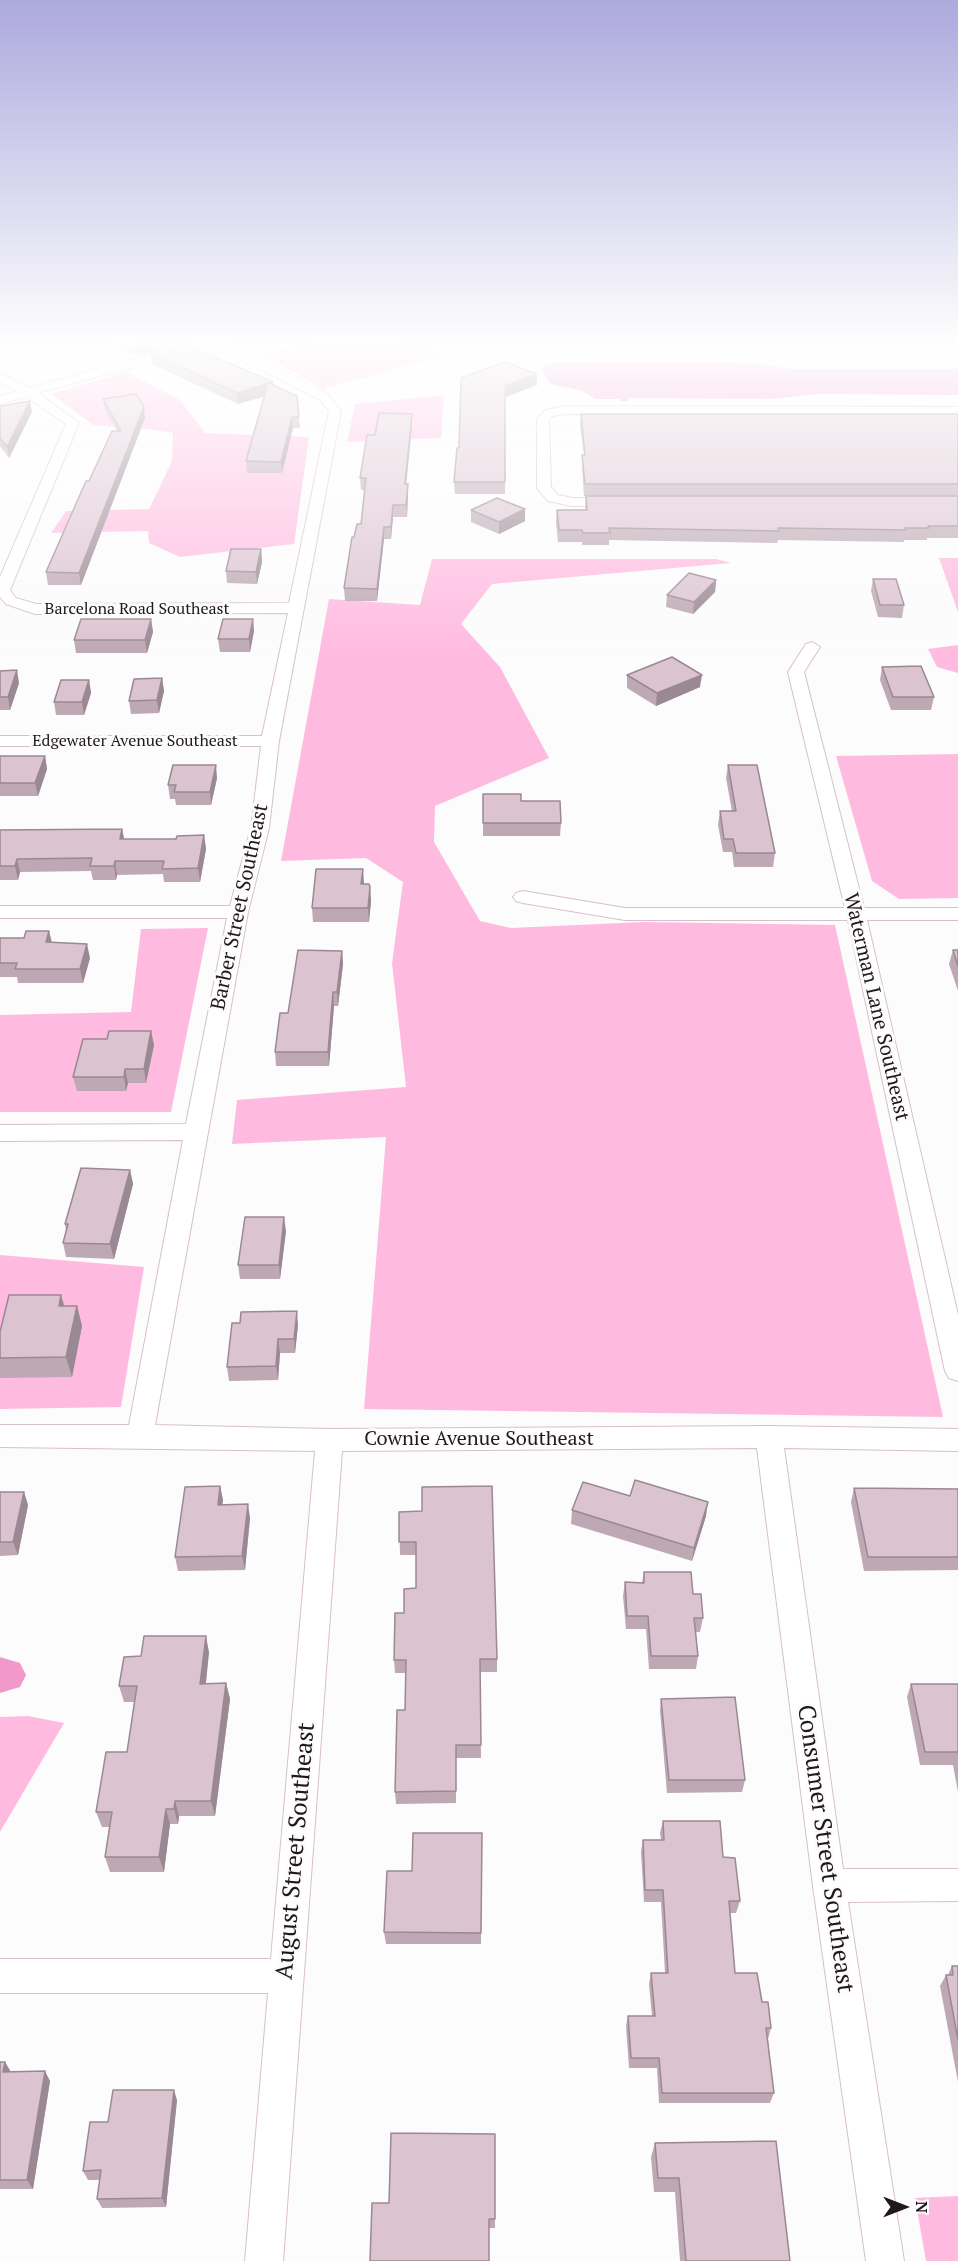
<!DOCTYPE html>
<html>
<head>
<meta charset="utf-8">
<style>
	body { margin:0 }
	#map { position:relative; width:958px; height:2261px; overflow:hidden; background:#fcfcfc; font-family:"PT Serif",serif }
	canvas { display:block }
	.north { position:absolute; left:874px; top:2177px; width:60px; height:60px; -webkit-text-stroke:4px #fcfcfc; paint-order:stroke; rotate:90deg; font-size:16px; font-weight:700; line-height:24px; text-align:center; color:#21181d }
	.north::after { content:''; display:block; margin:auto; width:21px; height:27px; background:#21181d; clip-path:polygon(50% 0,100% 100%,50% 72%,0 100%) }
</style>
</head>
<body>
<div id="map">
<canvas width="958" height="2261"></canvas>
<div class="north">N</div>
</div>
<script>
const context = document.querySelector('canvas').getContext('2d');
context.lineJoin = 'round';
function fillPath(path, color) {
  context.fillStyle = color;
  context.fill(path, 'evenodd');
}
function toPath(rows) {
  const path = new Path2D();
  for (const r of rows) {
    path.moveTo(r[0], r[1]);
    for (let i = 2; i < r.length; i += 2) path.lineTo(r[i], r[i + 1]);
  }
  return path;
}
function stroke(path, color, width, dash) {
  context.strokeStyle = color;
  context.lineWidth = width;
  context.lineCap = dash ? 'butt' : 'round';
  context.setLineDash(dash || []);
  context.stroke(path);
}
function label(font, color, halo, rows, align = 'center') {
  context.font = font + ' "PT Serif",serif';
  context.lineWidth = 6;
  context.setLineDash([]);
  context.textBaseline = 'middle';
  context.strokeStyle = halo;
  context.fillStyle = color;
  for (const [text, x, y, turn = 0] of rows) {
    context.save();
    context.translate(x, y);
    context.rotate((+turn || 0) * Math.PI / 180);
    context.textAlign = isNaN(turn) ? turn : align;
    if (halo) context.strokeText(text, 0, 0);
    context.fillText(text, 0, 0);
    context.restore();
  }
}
fillPath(toPath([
	[316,341,425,343,446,354,323,389,263,354],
	[126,372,180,400,205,433,309,437,294,544,180,557,149,543,148,531,51,533,66,511,149,509,172,461,173,433,140,428,93,425,51,394],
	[444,395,441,438,347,442,355,404],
	[939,558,958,558,958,612],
	[432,559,716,559,731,563,492,584,461,624,500,667,549,758,435,806,434,842,480,921,511,928,644,922,835,925,943,1417,364,1409,386,1137,232,1144,237,1100,406,1087,392,963,403,882,366,858,281,861,329,599,420,605],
	[958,645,958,673,937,667,928,649],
	[958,754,958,898,899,899,872,881,836,756],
	[208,928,171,1112,0,1112,0,1015,131,1012,141,929],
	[0,1255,144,1267,121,1407,0,1409],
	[28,1716,64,1723,0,1832,0,1717],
	[958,2196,958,2261,926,2261,915,2198]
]), '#ffbae0');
fillPath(toPath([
	[687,362,760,364,790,369,958,369,958,395,818,394,771,399,628,398,628,401,620,401,620,399,595,399,583,391,554,385,549,382,542,370,543,366,554,363]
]), '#f299cc');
fillPath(toPath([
	[0,1657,20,1663,26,1675,20,1687,0,1693,0,1657]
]), '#f299cc');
const minor = toPath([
	[199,341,224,341,328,394,341,411,279,741,269,828,248,912,155,1425,329,1429,769,1426,958,1429,958,1451,784,1448,843,1869,958,1869,958,1901,848,1902,904,2261,866,2261,813,1886,757,1448,342,1451,283,2261,245,2261,268,1993,0,1993,0,1959,271,1959,315,1451,0,1447,0,1425,129,1425,183,1140,0,1141,0,1125,186,1124,227,918,0,918,0,906,230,906,251,828,261,746,0,746,0,736,262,736,288,613,35,614,6,604,0,597,0,577,66,424,26,397,0,404,0,396,17,391,0,382,0,373,29,388,199,341],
	[213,345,320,400,329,411,289,603,36,604,16,598,10,590,79,423,38,393,213,345],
	[566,406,958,407,958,415,566,414,553,416,549,420,551,487,558,495,572,498,615,498,622,502,615,506,572,506,548,501,537,488,537,419,545,410,566,406],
	[812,642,820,647,804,672,864,908,958,908,958,920,867,920,958,1315,958,1381,949,1378,945,1371,848,920,625,920,523,903,516,901,513,897,516,893,523,891,625,908,845,908,788,672,806,644,812,642]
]);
stroke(minor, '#d8bfcc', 2);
fillPath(minor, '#fff');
fillPath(toPath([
	[106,341,168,341,168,347,136,356],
	[691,341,738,341,738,342],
	[151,353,273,382,273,385,297,396,300,428,293,428,282,473,247,473,246,461,264,396,238,404,152,364],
	[461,378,537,385,505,397,505,494,455,494,454,482,459,448],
	[103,399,144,407,145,418,81,585,48,585,46,572,89,481,117,431,105,410],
	[0,406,32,412,9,458,0,446],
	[581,414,958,414,958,496,584,496,582,466,582,455,584,455,580,426],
	[412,425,406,484,408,496,407,517,393,517,391,539,384,539,377,601,345,601,344,588,354,537,361,524,365,490,361,490,360,478,375,435],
	[586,496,958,496,958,538,927,538,927,540,904,540,904,542,778,540,777,543,609,540,609,545,582,545,582,542,558,542,556,522,557,510,585,510],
	[525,509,525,521,499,534,471,522,471,510],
	[261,549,262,562,257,584,227,583,226,571],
	[873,579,904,605,902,618,878,617,871,591],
	[716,580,715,592,693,614,666,607,667,595],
	[151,619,153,632,147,653,76,653,74,640],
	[253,619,254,631,250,652,220,652,218,639],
	[882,667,934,697,931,710,891,710,880,680],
	[0,671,19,683,10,710,0,710],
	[627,675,700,687,656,706,627,688],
	[162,678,164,691,159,713,131,714,129,701],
	[89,680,91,693,84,715,56,715,54,702],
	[0,756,45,756,47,769,38,796,0,796],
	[728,765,775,853,773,867,734,867,732,852,723,852,718,825,720,811,732,811,726,778],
	[217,778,211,805,176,805,175,799,170,799,168,785],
	[483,794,521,801,561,823,560,836,483,836],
	[122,829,124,839,176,839,204,835,206,849,200,882,164,882,163,874,117,875,116,880,93,880,91,871,20,872,18,880,0,880,0,830],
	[363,884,370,887,371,901,369,922,313,922,312,908],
	[49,931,52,942,90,958,83,983,18,983,17,977,0,977,0,938,24,938],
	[953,950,958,950,958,991,949,964],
	[342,951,343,964,338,1006,334,1006,329,1066,276,1066,275,1052,288,1013],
	[151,1031,154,1045,146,1083,128,1083,126,1091,77,1091,73,1077,107,1039],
	[130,1170,133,1184,114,1259,66,1257,63,1243,66,1230,65,1224],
	[286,1231,280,1279,240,1279,238,1265],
	[64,1306,77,1306,82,1326,72,1377,0,1378,0,1332],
	[298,1325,295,1353,280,1353,278,1380,229,1381,227,1367],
	[220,1486,223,1500,222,1504,250,1518,245,1570,178,1571,175,1557],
	[854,1488,958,1489,958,1570,864,1571,851,1502],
	[0,1492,24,1492,28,1505,18,1555,0,1556],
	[630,1496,706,1516,692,1561,571,1524,572,1510],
	[399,1512,497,1659,497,1672,480,1672,481,1758,456,1758,456,1803,396,1804,395,1792,405,1710,406,1673,395,1673,394,1660,404,1613,416,1588,416,1555,400,1555],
	[644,1572,693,1594,703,1618,700,1632,696,1632,698,1656,696,1669,649,1669,646,1629,626,1629,623,1596,625,1582,642,1583],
	[209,1652,206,1683,226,1683,230,1699,215,1816,179,1816,178,1824,170,1824,164,1872,110,1872,105,1857,109,1827,102,1827,96,1812,127,1752,134,1702,124,1702,119,1686,141,1656],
	[911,1684,958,1684,958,1792,953,1765,920,1765,907,1697],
	[661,1699,745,1780,742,1792,667,1793,660,1711],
	[663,1821,723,1857,740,1901,736,1913,730,1913,735,1973,762,2002,771,2028,768,2039,774,2093,770,2103,659,2103,657,2068,629,2068,626,2026,628,2016,652,2016,649,1984,651,1973,665,1973,661,1902,644,1902,641,1852,643,1840,661,1840,660,1833],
	[482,1833,481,1944,386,1944,384,1932,412,1871],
	[952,1966,958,1966,958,2082,940,1986,946,1975,948,1975],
	[0,2062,5,2062,10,2072,50,2081,33,2189,0,2189],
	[177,2100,166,2207,102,2208,97,2199,100,2180,88,2180,83,2171,108,2122],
	[495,2134,495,2228,489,2228,389,2203],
	[655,2143,790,2261,680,2261,675,2192,654,2192,651,2157]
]), '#bda8b3');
fillPath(toPath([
	[149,341,168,341,168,347,136,356,135,345],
	[537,374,537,385,505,397,505,386],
	[268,383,269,395,238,404,237,393],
	[30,401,32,412,9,458,7,447],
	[144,407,145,418,81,585,79,573],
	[412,414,412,425,405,496,405,484],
	[292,417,293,428,282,473,281,462],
	[408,484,408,496,407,517,406,505],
	[393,505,393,517,391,539,391,527],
	[525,509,525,521,499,534,499,522],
	[384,527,384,539,377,601,377,589],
	[261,549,262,562,257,584,256,572],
	[716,580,715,592,693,614,694,602],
	[151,619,153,632,147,653,145,640],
	[253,619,254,631,250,652,249,639],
	[17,670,19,683,10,710,8,697],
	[702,675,700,687,656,706,657,693],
	[162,678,164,691,159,713,157,700],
	[89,680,91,693,84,715,82,702],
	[45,756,47,769,38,796,35,783],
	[216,765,217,778,211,805,210,792],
	[122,829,125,843,120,839],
	[204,835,206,849,200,882,198,868],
	[17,859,20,872,18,880,15,866],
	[115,861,117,875,116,880,114,866],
	[363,869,364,883,362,898,361,884],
	[370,887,371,901,369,922,368,908],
	[49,931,52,945,46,942],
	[87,944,90,958,83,983,80,969],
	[342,951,343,964,338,1006,337,992],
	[333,992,334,1006,329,1066,328,1052],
	[151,1031,154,1045,146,1083,144,1069],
	[125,1069,128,1083,126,1091,124,1077],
	[130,1170,133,1184,114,1259,110,1244],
	[284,1217,286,1231,280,1279,279,1265],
	[61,1295,67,1315,59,1306],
	[77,1306,82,1326,72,1377,66,1357],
	[297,1311,298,1325,295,1353,294,1339],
	[278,1339,280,1353,278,1380,276,1366],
	[220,1486,223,1500,221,1518,218,1505],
	[24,1492,28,1505,18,1555,13,1542],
	[708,1502,706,1516,692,1561,694,1548],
	[248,1504,250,1518,245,1570,242,1556],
	[206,1636,209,1652,204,1699,200,1684],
	[226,1683,230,1699,215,1816,211,1801],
	[175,1801,179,1816,178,1824,174,1809],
	[166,1809,170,1824,164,1872,159,1857],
	[5,2062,11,2072,3,2072],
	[45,2071,50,2081,33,2189,27,2180],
	[174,2090,177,2100,166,2207,162,2198]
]), '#9a8892');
const building = toPath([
	[127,341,149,341,135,345,127,341],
	[184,344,273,382,269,383,297,396,299,417,292,417,281,462,246,461,268,383,237,393,151,353,184,344],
	[505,362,537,374,505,386,505,482,454,482,457,448,459,448,461,378,505,362],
	[136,394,144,407,79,573,46,572,86,481,89,481,112,431,121,431,103,399,136,394],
	[30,401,7,447,0,438,0,406,30,401],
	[379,413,412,414,405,484,408,484,406,505,393,505,391,527,384,527,377,589,344,588,352,537,354,537,357,524,361,524,366,478,360,478,367,435,375,435,379,413],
	[581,414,958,414,958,484,585,484,582,455,585,455,581,414],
	[586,496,958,496,958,526,928,526,929,528,905,528,906,530,778,528,779,531,609,528,610,533,583,533,582,530,559,530,557,510,587,510,586,496],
	[497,498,525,509,499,522,471,510,497,498],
	[231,549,261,549,256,572,226,571,231,549],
	[689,573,716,580,694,602,667,595,689,573],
	[873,579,896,579,904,605,880,605,873,579],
	[81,619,151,619,145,640,74,640,81,619],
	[223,619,253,619,249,639,218,639,223,619],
	[672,657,702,675,657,693,627,675,672,657],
	[921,666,934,697,893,697,882,667,921,666],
	[17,670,8,697,0,697,0,671,17,670],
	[162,678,157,700,129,701,134,679,162,678],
	[61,680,89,680,82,702,54,702,61,680],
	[0,756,45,756,35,783,0,783,0,756],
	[173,765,216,765,210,792,174,792,176,785,168,785,173,765],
	[728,765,757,765,775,853,736,853,733,839,724,839,720,811,736,811,728,765],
	[483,794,521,794,521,801,560,801,561,823,483,823,483,794],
	[122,829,120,839,176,839,177,836,204,835,198,868,162,869,164,861,115,861,114,866,90,866,92,858,17,859,15,866,0,866,0,830,122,829],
	[316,869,363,869,361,884,369,884,370,887,368,908,312,908,316,869],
	[26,931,49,931,46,942,87,944,80,969,15,969,17,963,0,963,0,938,24,938,26,931],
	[298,950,342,951,337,992,333,992,328,1052,275,1052,280,1013,288,1013,298,950],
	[953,950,958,950,958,966,953,950],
	[109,1031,151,1031,144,1069,125,1069,124,1077,73,1077,83,1039,107,1039,109,1031],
	[81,1168,130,1170,110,1244,63,1243,68,1224,65,1224,81,1168],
	[245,1217,284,1217,279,1265,238,1265,245,1217],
	[9,1295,61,1295,59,1306,77,1306,66,1357,0,1358,0,1332,9,1295],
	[297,1311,294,1339,278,1339,276,1366,227,1367,232,1323,240,1323,241,1312,297,1311],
	[635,1480,708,1502,694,1548,572,1510,583,1482,630,1496,635,1480],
	[220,1486,218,1505,248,1504,242,1556,175,1557,185,1487,220,1486],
	[492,1486,497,1659,480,1659,481,1745,456,1745,456,1791,395,1792,397,1710,405,1710,406,1660,394,1660,395,1613,404,1613,404,1589,416,1588,416,1542,399,1542,399,1512,422,1511,422,1487,492,1486],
	[854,1488,958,1489,958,1557,868,1557,854,1488],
	[0,1492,24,1492,13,1542,0,1542,0,1492],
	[644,1572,691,1572,693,1594,701,1594,703,1618,694,1618,698,1656,651,1656,648,1616,627,1616,625,1582,644,1583,644,1572],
	[144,1636,206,1636,200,1684,226,1683,211,1801,175,1801,174,1809,166,1809,159,1857,105,1857,112,1812,96,1812,106,1752,127,1752,137,1686,119,1686,124,1657,141,1656,144,1636],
	[911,1684,958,1684,958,1753,958,1752,925,1752,911,1684],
	[735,1697,745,1780,669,1780,661,1699,735,1697],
	[663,1821,720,1821,723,1857,735,1858,740,1901,729,1901,735,1973,757,1973,762,2002,768,2002,771,2028,766,2028,774,2093,662,2093,659,2058,631,2058,628,2016,655,2016,651,1973,668,1973,663,1890,645,1890,643,1840,664,1840,663,1821],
	[413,1833,482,1833,481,1933,384,1932,387,1871,412,1871,413,1833],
	[952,1966,958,1966,958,2040,946,1975,953,1975,952,1966],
	[0,2062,5,2062,3,2072,45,2071,27,2180,0,2180,0,2062],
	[113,2090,174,2090,162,2198,97,2199,101,2170,83,2171,90,2122,108,2122,113,2090],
	[391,2133,495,2134,495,2219,489,2219,489,2261,370,2261,372,2203,389,2203,391,2133],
	[776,2141,790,2261,686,2261,679,2178,658,2178,655,2143,776,2141]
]);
fillPath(building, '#dcc3d0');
stroke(building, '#9a8892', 1.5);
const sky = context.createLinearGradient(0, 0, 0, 658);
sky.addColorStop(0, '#aca9dd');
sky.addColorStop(0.52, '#fefefe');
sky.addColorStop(1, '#fefefe00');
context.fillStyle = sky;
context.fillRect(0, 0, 958, 658);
label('16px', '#21181d', '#fcfcfc', [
	["Barcelona Road Southeast",137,609],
	["Edgewater Avenue Southeast",135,741]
]);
label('20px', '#21181d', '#fcfcfc', [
	["Barber Street Southeast",240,907,-78],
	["Waterman Lane Southeast",876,1007,77],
	["Cownie Avenue Southeast",479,1439]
]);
label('24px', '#21181d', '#fcfcfc', [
	["Consumer Street Southeast",825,1849,82],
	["August Street Southeast",296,1851,-85]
]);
</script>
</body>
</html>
